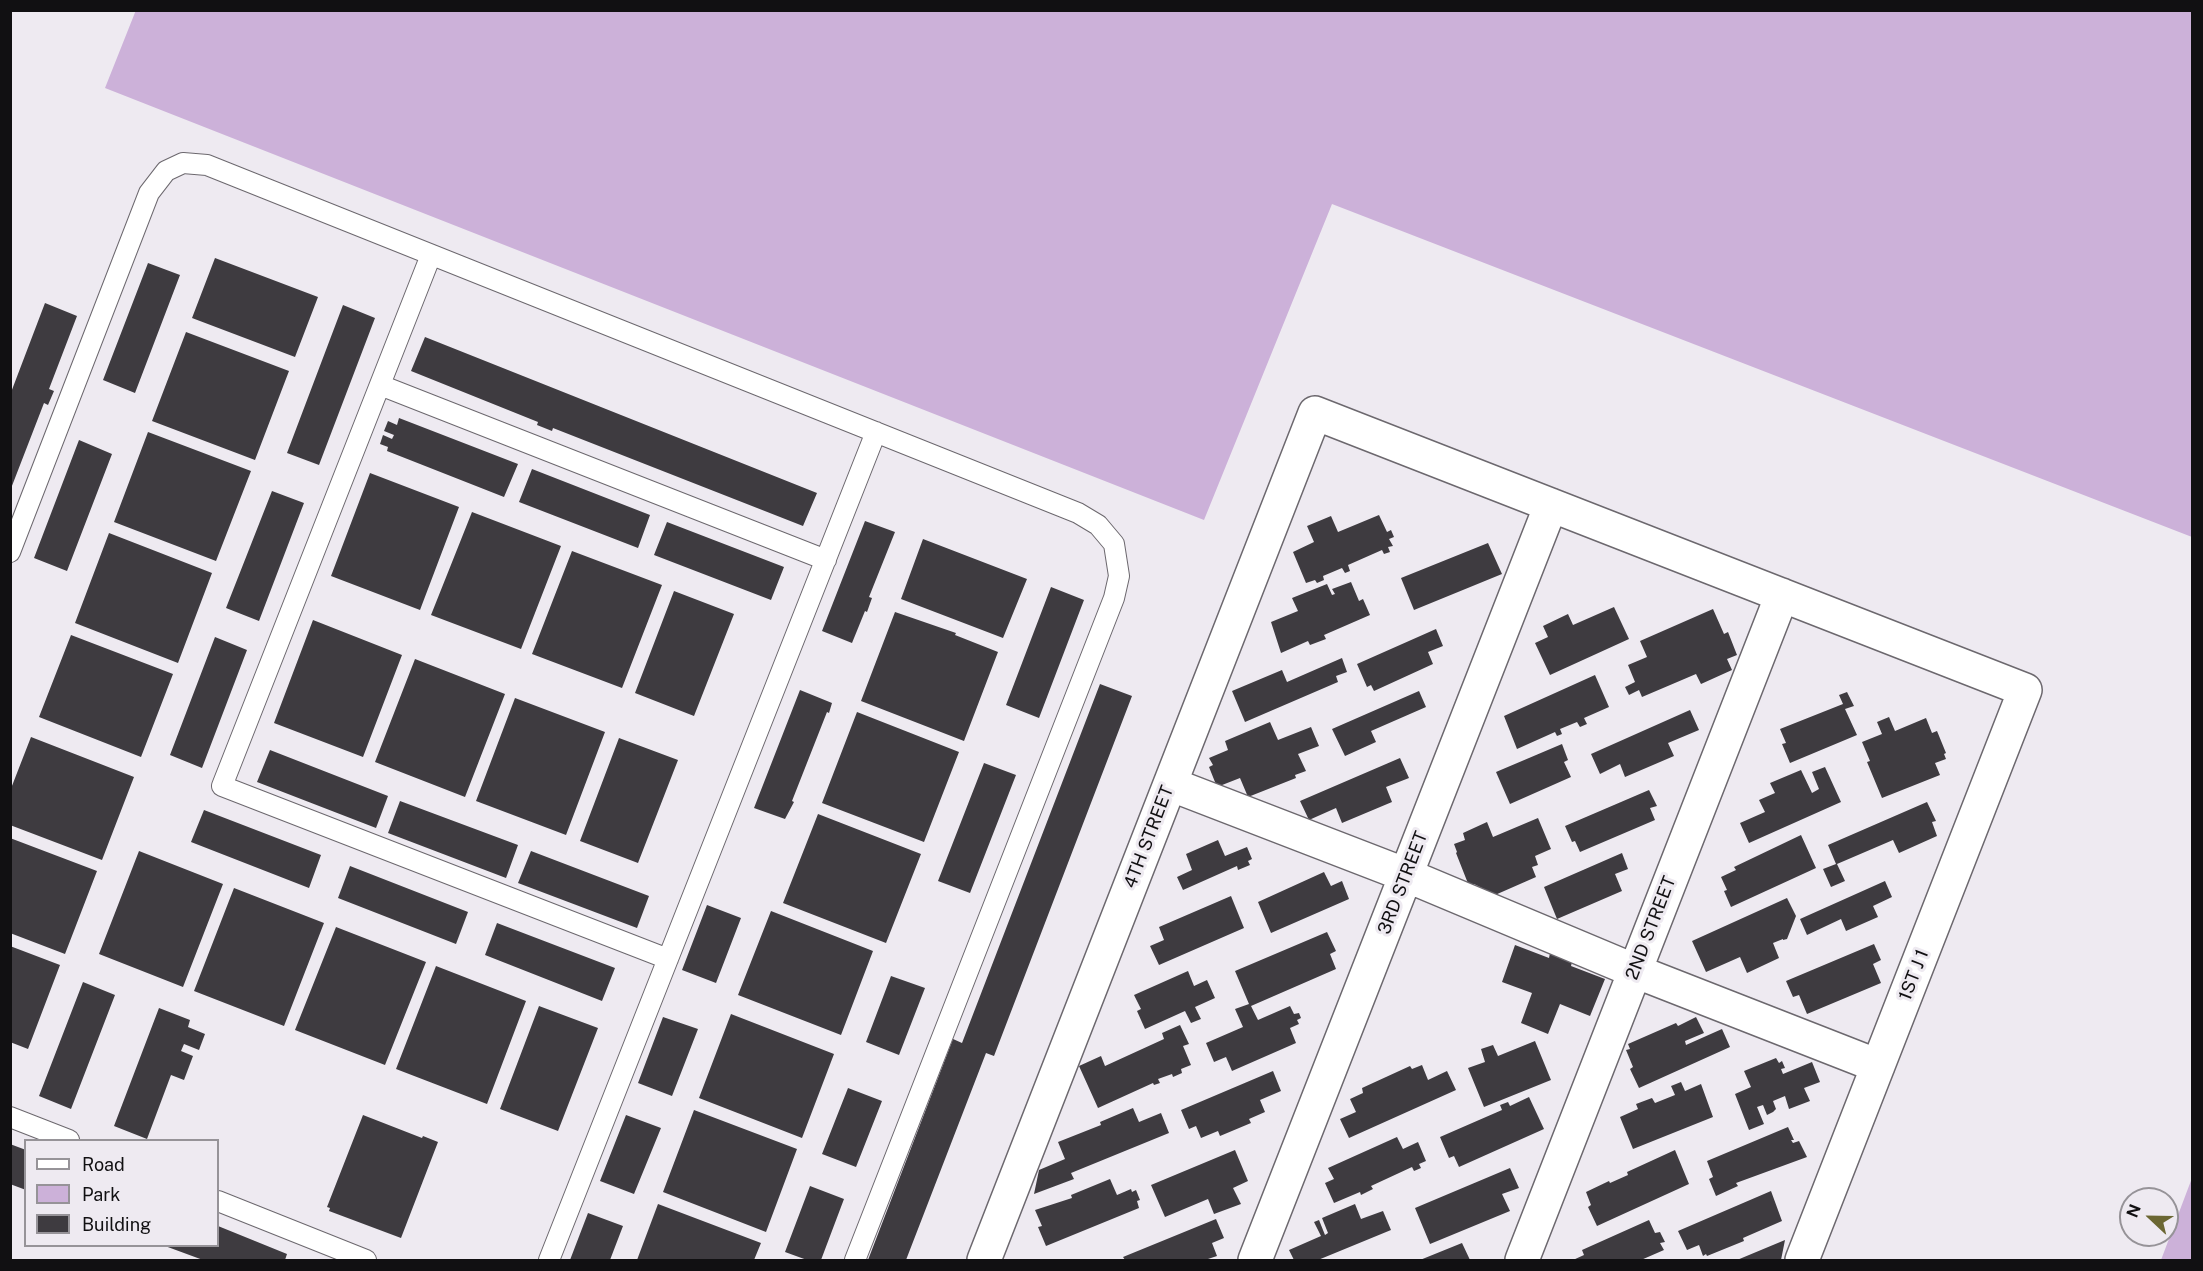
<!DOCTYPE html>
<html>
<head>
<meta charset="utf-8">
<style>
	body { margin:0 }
	#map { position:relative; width:2203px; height:1271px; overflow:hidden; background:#eeeaf1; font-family:"Public Sans",sans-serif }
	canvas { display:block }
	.frame { position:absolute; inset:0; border:12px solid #111012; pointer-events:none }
	.legend { position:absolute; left:24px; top:1139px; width:195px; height:108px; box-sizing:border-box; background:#eeeaf1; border:2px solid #969398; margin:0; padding:8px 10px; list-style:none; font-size:18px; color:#111012 }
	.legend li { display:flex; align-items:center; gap:12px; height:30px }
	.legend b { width:30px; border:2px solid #969398 }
	.north { position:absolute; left:2119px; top:1187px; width:60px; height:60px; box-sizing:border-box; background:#eeeaf1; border:2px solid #969398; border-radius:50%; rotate:292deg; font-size:16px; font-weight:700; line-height:24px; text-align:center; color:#111012 }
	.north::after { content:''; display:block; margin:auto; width:21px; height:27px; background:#6b6733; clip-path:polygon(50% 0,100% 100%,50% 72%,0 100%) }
</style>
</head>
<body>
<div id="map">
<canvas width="2203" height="1271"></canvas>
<div class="frame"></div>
<ul class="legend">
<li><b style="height:8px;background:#fff"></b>Road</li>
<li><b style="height:16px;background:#ccb1d9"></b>Park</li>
<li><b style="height:16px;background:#3e3b40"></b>Building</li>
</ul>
<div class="north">N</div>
</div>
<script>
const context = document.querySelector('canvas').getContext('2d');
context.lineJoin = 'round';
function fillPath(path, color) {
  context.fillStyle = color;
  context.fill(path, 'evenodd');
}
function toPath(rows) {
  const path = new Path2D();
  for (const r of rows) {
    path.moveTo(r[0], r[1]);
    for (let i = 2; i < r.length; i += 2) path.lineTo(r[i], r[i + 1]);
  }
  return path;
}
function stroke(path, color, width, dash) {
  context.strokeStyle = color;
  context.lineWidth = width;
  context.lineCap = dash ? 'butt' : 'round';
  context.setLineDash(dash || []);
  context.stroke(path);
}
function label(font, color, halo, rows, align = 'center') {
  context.font = font + ' "Public Sans",sans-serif';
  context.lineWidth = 6;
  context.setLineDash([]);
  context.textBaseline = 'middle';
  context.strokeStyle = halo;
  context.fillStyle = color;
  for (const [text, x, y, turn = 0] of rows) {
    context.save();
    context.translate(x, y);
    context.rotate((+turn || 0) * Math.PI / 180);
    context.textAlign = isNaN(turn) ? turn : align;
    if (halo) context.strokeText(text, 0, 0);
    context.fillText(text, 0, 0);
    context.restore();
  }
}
fillPath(toPath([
	[136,10,2192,11,2192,537,1332,204,1204,520,105,88],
	[2192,1178,2192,1260,2161,1260]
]), '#ccb1d9');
fillPath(toPath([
	[215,258,318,297,295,357,192,318],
	[148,263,180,275,135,393,103,380],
	[45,303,77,316,49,389,54,391,48,405,44,403,10,491,10,395],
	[343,305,375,318,319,465,287,453],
	[186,332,289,371,255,460,152,421],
	[425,337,817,493,803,526,553,428,552,431,537,425,538,422,411,371],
	[399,418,518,464,504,497,387,451,388,447,380,444,383,435,392,439,394,435,384,431,388,421,397,425],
	[148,432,251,471,216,561,114,522],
	[79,440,112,454,67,571,34,558],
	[532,469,650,515,638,548,519,502],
	[370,473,459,507,420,610,331,576],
	[272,491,304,503,259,621,226,608],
	[472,512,561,546,521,649,431,615],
	[1379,515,1387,532,1391,530,1394,537,1389,539,1393,546,1388,547,1390,552,1384,554,1382,550,1348,565,1350,571,1345,573,1342,568,1323,576,1324,580,1317,583,1315,580,1306,583,1293,552,1314,542,1307,526,1331,516,1338,532],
	[865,521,895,532,869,597,872,598,867,612,865,611,852,643,822,631],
	[667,522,784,567,771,600,654,555],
	[109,533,212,573,178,663,75,623],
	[923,539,1027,579,1003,638,901,599],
	[1488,543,1502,574,1414,610,1401,578],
	[572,551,662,585,622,688,532,654],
	[1351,582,1359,601,1363,599,1370,615,1324,635,1326,639,1310,645,1308,641,1281,653,1271,622,1298,611,1292,598,1327,584,1332,595,1335,594,1332,589],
	[1051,587,1084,600,1039,718,1006,705],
	[674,591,734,614,694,716,635,693],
	[1614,607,1629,639,1550,675,1535,643,1548,637,1543,626,1568,614,1573,625],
	[1713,609,1724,634,1728,632,1737,655,1727,659,1732,670,1701,684,1696,674,1642,697,1639,690,1629,695,1625,687,1635,682,1628,665,1647,657,1640,641],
	[895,612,956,633,955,635,998,652,964,741,861,701],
	[313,620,402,655,363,757,274,723],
	[1436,629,1443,646,1428,652,1433,664,1374,691,1371,685,1367,687,1357,664],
	[71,635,173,674,141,757,39,717],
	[215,637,247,650,202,768,170,755],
	[1342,658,1347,672,1336,676,1338,682,1245,722,1232,691,1282,670,1287,682],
	[415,659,505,694,465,797,375,762],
	[1595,675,1609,707,1584,718,1587,724,1580,727,1577,722,1560,729,1562,734,1557,736,1555,732,1517,749,1504,716],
	[1100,684,1132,696,994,1056,986,1053,906,1260,868,1260,953,1039,962,1043],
	[800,690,832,703,829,713,827,712,792,801,794,802,785,819,754,808],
	[1419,691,1426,707,1371,731,1376,742,1345,756,1332,729],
	[1847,692,1854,706,1845,709,1857,735,1790,763,1782,744,1786,743,1780,729,1843,704,1839,695],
	[515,698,605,732,566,835,476,801],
	[1690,710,1699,730,1668,743,1674,756,1625,777,1620,764,1600,774,1591,754],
	[857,712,959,752,924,842,822,803],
	[1889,717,1895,731,1926,718,1932,733,1937,731,1946,753,1944,754,1946,759,1935,763,1940,775,1882,798,1867,762,1870,761,1862,742,1882,734,1877,722],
	[1270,722,1278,740,1311,727,1319,746,1298,754,1306,771,1295,775,1296,778,1248,797,1240,778,1217,787,1209,767,1213,765,1209,758,1228,750,1225,741],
	[31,737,134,777,102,860,10,825,10,791],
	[619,738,678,760,638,863,580,841],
	[1562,744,1568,760,1564,762,1571,777,1510,804,1496,772],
	[270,750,388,796,376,828,257,782],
	[1400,758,1409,778,1386,787,1392,802,1342,823,1336,808,1309,820,1300,801],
	[984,763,1016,775,970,893,938,881],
	[1825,767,1841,802,1749,843,1740,823,1765,812,1759,800,1775,793,1770,783,1801,770,1812,793,1819,789,1812,772],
	[1649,790,1657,806,1650,808,1655,820,1580,852,1575,841,1572,842,1565,826],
	[400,801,518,845,506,878,388,833],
	[1927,802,1936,821,1932,822,1937,836,1899,853,1893,840,1837,864,1845,881,1831,887,1823,869,1836,864,1828,845],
	[204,810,321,855,309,888,191,842],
	[818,814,921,854,886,943,783,903],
	[1538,818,1551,849,1535,856,1538,865,1532,867,1536,877,1495,895,1474,884,1469,886,1456,853,1457,852,1454,844,1465,840,1463,833,1487,822,1493,837],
	[1801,835,1816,868,1731,907,1724,891,1727,890,1721,877,1736,870,1734,867],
	[10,838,97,871,65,954,10,933],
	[1218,840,1225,856,1247,847,1252,859,1248,861,1250,865,1238,870,1237,866,1183,890,1177,877,1192,870,1186,854],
	[139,851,223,884,183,987,99,954],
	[531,851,649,896,637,928,518,883],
	[1622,853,1628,869,1615,874,1622,891,1557,919,1544,887],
	[350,866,468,912,456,944,338,898],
	[1324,872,1331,886,1342,881,1349,899,1271,933,1258,902],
	[1885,881,1892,897,1873,906,1878,917,1846,931,1841,919,1807,935,1800,919],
	[234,888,324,923,284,1026,194,991],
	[1231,896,1244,928,1159,965,1150,946,1164,940,1159,927],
	[1787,898,1796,916,1787,939,1783,940,1783,939,1773,943,1779,958,1747,973,1740,957,1706,972,1692,941],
	[707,905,741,918,716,983,682,970],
	[771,911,873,951,841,1035,738,995],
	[497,923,615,968,602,1001,485,955],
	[336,927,426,962,385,1065,295,1030],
	[1327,932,1336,951,1330,954,1336,969,1251,1006,1258,1020,1290,1006,1294,1014,1299,1013,1301,1018,1297,1020,1299,1024,1290,1028,1296,1043,1232,1071,1226,1057,1214,1062,1206,1043,1243,1027,1235,1009,1249,1004,1235,971],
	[1874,944,1881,960,1873,964,1881,983,1807,1014,1799,995,1793,997,1786,981],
	[1515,945,1549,958,1550,953,1572,962,1571,966,1605,979,1590,1016,1560,1004,1548,1034,1521,1023,1532,993,1502,982],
	[10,946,60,965,28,1049,10,1042],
	[436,966,526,1001,487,1104,396,1069],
	[1188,971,1194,986,1207,980,1215,998,1195,1007,1201,1019,1191,1023,1185,1011,1145,1029,1137,1011,1141,1009,1134,995],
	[891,976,925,988,899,1055,866,1042],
	[83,982,115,995,71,1109,39,1096],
	[539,1006,598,1028,558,1131,500,1109],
	[159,1008,190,1020,188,1027,205,1034,199,1050,184,1044,181,1051,193,1056,184,1080,171,1075,147,1139,114,1126],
	[731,1014,834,1054,802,1138,699,1098],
	[663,1017,698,1029,672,1096,638,1083],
	[1696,1017,1704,1033,1685,1041,1686,1045,1722,1029,1730,1047,1639,1088,1630,1069,1633,1067,1626,1050,1630,1049,1628,1044,1676,1023,1678,1026],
	[1180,1025,1189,1044,1183,1046,1191,1065,1181,1069,1182,1073,1173,1077,1172,1074,1158,1079,1160,1083,1154,1085,1153,1083,1098,1108,1079,1066,1101,1056,1105,1066,1164,1039,1162,1033],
	[1535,1041,1551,1080,1484,1107,1468,1068,1485,1062,1481,1049,1493,1045,1498,1056],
	[1776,1058,1779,1063,1782,1061,1785,1068,1781,1069,1783,1074,1812,1062,1820,1082,1804,1088,1810,1101,1789,1109,1785,1096,1773,1101,1776,1109,1773,1112,1767,1115,1763,1105,1757,1107,1764,1124,1749,1130,1735,1094,1751,1087,1744,1071],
	[1422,1065,1428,1080,1447,1071,1456,1090,1349,1138,1340,1119,1356,1112,1350,1099,1363,1093,1362,1088,1410,1066,1412,1069],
	[1273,1071,1281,1091,1260,1100,1265,1112,1249,1119,1251,1123,1220,1136,1218,1131,1201,1138,1196,1126,1189,1129,1181,1110],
	[1681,1082,1685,1091,1701,1084,1713,1117,1633,1149,1620,1117,1638,1109,1636,1104,1652,1098,1655,1103,1675,1095,1671,1086],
	[848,1088,882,1101,856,1167,822,1154],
	[1529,1097,1544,1129,1459,1167,1454,1156,1449,1158,1440,1137,1502,1110,1500,1105,1508,1102,1510,1106],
	[1133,1108,1139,1122,1161,1113,1169,1133,1071,1173,1074,1179,1034,1194,1039,1170,1065,1159,1058,1142,1101,1125,1100,1122],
	[694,1110,797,1149,766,1232,663,1192],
	[363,1115,422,1138,423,1136,438,1142,401,1238,329,1211,330,1208,327,1207],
	[626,1115,661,1128,634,1194,600,1181],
	[1788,1127,1794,1140,1791,1140,1793,1143,1799,1141,1807,1157,1736,1183,1738,1186,1716,1196,1709,1179,1713,1177,1707,1161],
	[1397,1137,1403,1149,1418,1142,1426,1161,1419,1164,1421,1168,1414,1171,1412,1167,1371,1186,1373,1189,1361,1195,1360,1192,1334,1203,1325,1183,1334,1179,1328,1168],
	[10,1144,26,1150,26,1190,10,1184],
	[1235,1150,1248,1181,1233,1188,1241,1204,1214,1214,1208,1199,1165,1217,1151,1185],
	[1675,1150,1689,1184,1597,1226,1588,1207,1591,1205,1586,1192,1609,1181,1610,1183,1628,1175,1627,1172],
	[1510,1168,1519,1188,1502,1194,1510,1211,1430,1244,1415,1208],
	[1110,1179,1117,1195,1131,1189,1132,1192,1136,1190,1140,1200,1137,1201,1139,1208,1046,1246,1038,1227,1042,1226,1035,1210,1072,1198,1071,1195],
	[810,1186,844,1199,821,1260,807,1260,785,1252],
	[1771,1191,1782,1221,1743,1238,1744,1241,1707,1256,1706,1254,1703,1256,1699,1245,1687,1250,1678,1231],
	[658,1204,761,1243,754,1260,637,1260],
	[1355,1204,1361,1219,1383,1211,1391,1230,1318,1260,1294,1260,1289,1250,1321,1236,1314,1222,1319,1220,1325,1235,1328,1233,1322,1218],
	[588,1213,623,1226,610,1260,570,1260],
	[1216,1219,1224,1238,1212,1243,1217,1256,1205,1260,1125,1260,1123,1257],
	[1649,1220,1655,1233,1660,1232,1665,1242,1660,1243,1664,1250,1641,1260,1573,1260,1584,1255,1582,1250],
	[218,1226,287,1254,285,1260,203,1260,165,1246,218,1246],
	[1785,1240,1781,1260,1737,1260],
	[1462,1243,1470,1260,1420,1260]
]), '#3e3b40');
const service = toPath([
	[431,255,222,786,668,959],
	[380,385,826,560],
	[10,552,149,193,166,171,183,163,207,165,1078,513,1098,525,1114,544,1119,576,1114,598,855,1260],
	[10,1117,69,1140],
	[218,1201,366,1260],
	[549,1260,876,432]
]);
const minor = toPath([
	[1170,784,1406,875,1635,971,1878,1066],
	[984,1260,1315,413,2025,690,1802,1260],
	[1255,1260,1551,505],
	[1522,1260,1782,595]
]);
stroke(service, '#6c686e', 22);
stroke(minor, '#6c686e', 36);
stroke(service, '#fff', 20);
stroke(minor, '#fff', 33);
label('18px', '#111012', '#eeeaf1', [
	["4TH STREET",1149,837,-69],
	["3RD STREET",1403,883,-69],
	["2ND STREET",1651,928,-69],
	["1ST J 1",1914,975,-69]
]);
</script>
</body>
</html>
